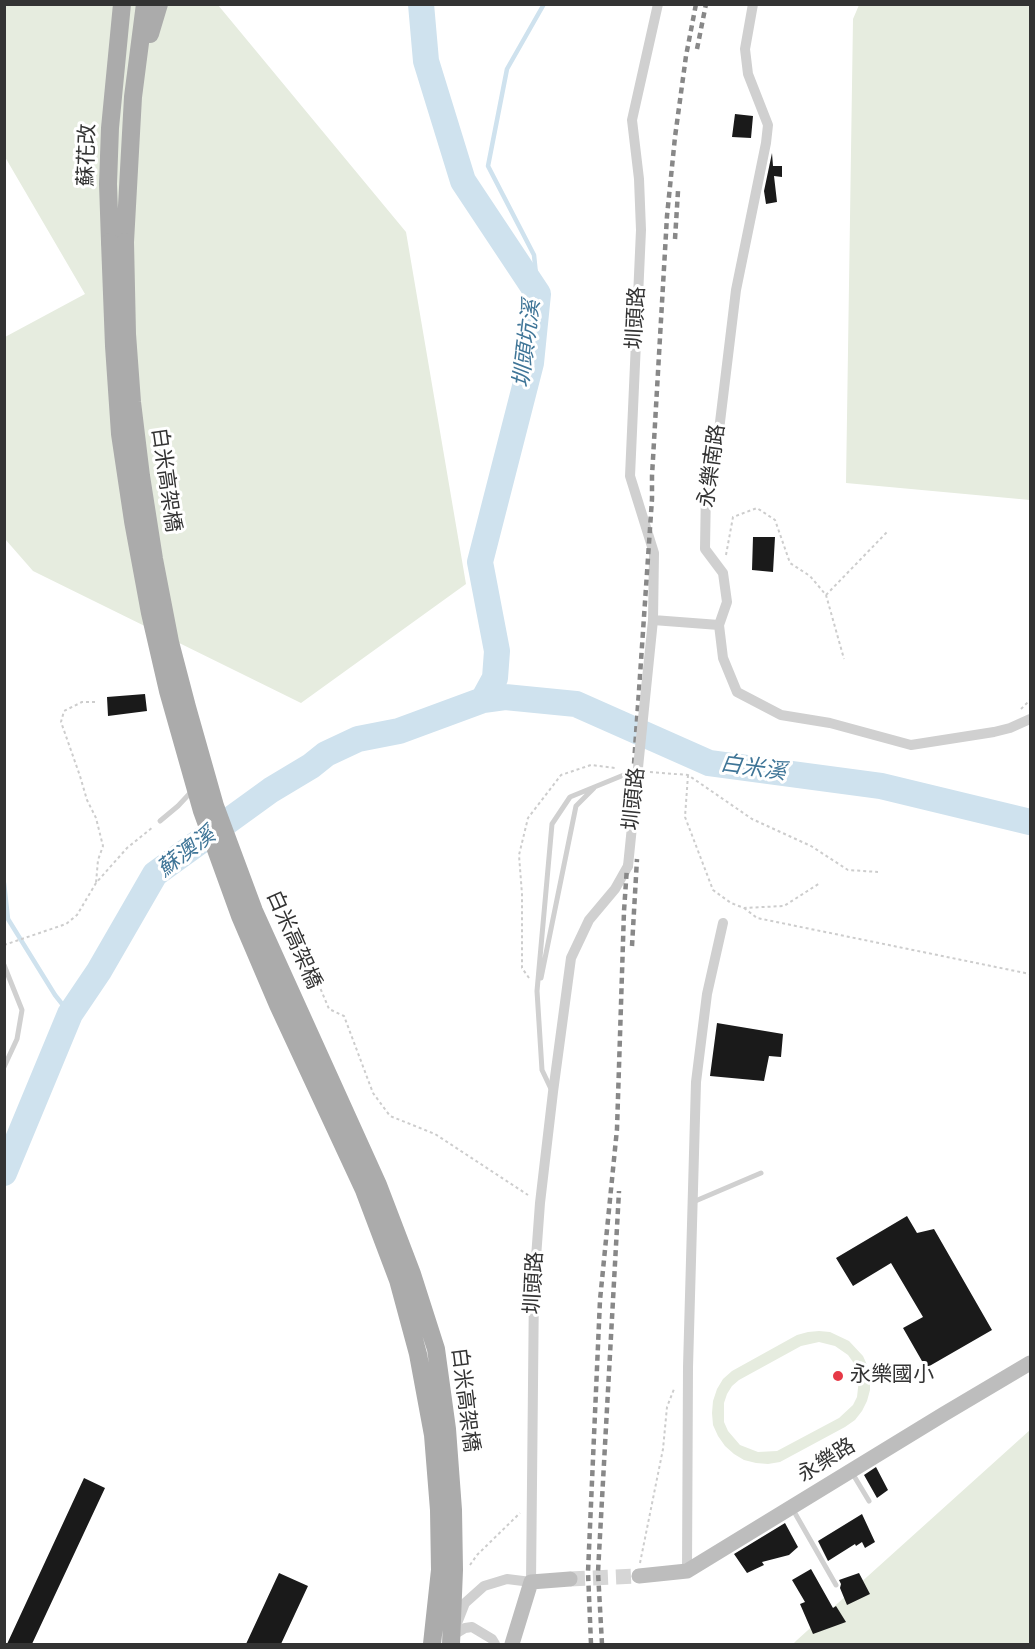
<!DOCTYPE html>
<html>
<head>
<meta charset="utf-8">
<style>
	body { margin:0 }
	#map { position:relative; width:1035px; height:1649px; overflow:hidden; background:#fff; font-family:Roboto,sans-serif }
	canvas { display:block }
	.frame { position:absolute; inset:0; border:6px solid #333; pointer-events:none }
</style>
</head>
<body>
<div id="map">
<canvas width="1035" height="1649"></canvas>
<div class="frame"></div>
</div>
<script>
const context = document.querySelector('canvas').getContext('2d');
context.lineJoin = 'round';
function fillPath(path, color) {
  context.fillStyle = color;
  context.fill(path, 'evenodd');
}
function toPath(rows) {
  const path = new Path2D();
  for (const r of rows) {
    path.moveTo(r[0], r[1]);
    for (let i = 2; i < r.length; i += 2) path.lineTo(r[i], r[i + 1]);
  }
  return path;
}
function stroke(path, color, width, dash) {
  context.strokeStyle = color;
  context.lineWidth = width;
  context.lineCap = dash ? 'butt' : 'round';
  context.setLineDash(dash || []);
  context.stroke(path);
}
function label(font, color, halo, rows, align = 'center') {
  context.font = font + ' Roboto,"Noto Sans TC",sans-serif';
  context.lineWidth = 6;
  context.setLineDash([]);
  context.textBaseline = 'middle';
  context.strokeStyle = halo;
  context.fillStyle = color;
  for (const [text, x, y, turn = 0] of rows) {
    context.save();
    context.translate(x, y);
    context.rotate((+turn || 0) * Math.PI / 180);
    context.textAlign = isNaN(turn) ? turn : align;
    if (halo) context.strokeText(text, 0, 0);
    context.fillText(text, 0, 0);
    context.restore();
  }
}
fillPath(toPath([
	[4,5,218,5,406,232,466,584,301,703,33,571,5,539,5,337,85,294,5,157],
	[859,5,1030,5,1030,500,846,483,853,19],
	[819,1331,830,1332,849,1341,863,1356,868,1367,870,1378,870,1390,867,1401,862,1411,855,1420,845,1427,780,1462,768,1464,756,1463,744,1460,734,1454,725,1446,718,1436,713,1425,712,1413,713,1401,717,1389,723,1379,732,1371,797,1335,808,1332],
	[819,1342,835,1346,848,1355,853,1362,859,1379,857,1397,853,1405,839,1418,777,1451,758,1452,740,1445,728,1431,724,1422,724,1403,727,1394,732,1386,739,1380,801,1346],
	[1030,1430,1030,1644,793,1644,797,1640]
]), '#e6ecdf');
stroke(toPath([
	[538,294,534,255,488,166,507,69,544,4],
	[4,883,8,919,55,995,70,1014]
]), '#cfe2ee', 4.5);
stroke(toPath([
	[421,4,426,61,463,181,538,294,531,363,480,562,497,651,495,678,483,700],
	[4,1173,70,1014,99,971,155,874,271,790,311,766,326,754,358,739,399,731,483,700,505,697,576,704,709,763,881,786,1030,822]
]), '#cfe2ee', 26);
fillPath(toPath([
	[735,114,753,116,751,138,732,137],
	[772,153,773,166,782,166,782,177,774,176,777,202,766,204,764,191],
	[753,537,775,537,773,572,752,570],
	[145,694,147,711,108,716,107,697],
	[717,1023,783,1034,781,1057,769,1056,764,1081,710,1076],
	[907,1216,917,1233,934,1229,992,1330,926,1368,903,1328,923,1317,891,1263,853,1286,836,1258],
	[876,1467,888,1490,877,1498,864,1475],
	[84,1478,105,1488,32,1644,7,1644],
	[862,1514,875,1542,865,1548,862,1542,856,1546,855,1544,828,1561,818,1541],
	[785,1523,798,1547,789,1555,762,1562,764,1565,747,1573,734,1554],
	[811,1569,833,1608,836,1606,846,1622,813,1634,800,1604,805,1602,792,1580],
	[279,1573,308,1586,281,1644,246,1644],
	[859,1573,870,1594,847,1605,840,1588,841,1584,839,1580]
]), '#1a1a1a');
stroke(toPath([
	[570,1579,639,1576]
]), '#d6d6d6', 15, [15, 8]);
stroke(toPath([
	[726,555,733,517,757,508,775,520,790,563,810,576,826,595,844,659],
	[826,595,888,531],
	[95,702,82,702,64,711,61,722,80,776,87,800,96,818,103,846,98,860,96,883],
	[1021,709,1030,700],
	[650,772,688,775,752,819,811,846,848,870,878,872],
	[688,775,685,817,713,890,731,903,744,908,784,906,820,883],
	[744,908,757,918,1030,974],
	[4,945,66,924,77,915,96,883,127,848,153,827],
	[316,978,329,1009,344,1016,373,1093,390,1116,435,1134,528,1195],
	[529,978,522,968,522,894,519,855,528,818,561,775,591,765,615,768],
	[640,1563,663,1449,667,1407,674,1389],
	[470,1565,477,1555,520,1513]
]), '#cdcdcd', 2, [3, 3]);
stroke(toPath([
	[160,821,178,806,192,791],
	[4,965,22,1010,17,1039,4,1067],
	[541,978,576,806,594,788],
	[552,1091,542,1070,537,991,552,824,570,797,636,770],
	[693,1202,761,1173],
	[851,1471,869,1501],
	[792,1508,836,1585]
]), '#d0d0d0', 5);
stroke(toPath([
	[658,4,632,120,639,179,641,230,630,476,654,553,653,620,719,625],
	[753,4,745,49,748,74,768,125,766,143,736,290,716,455,706,487,705,549,723,573,727,602,719,625,723,658,737,692,781,715,830,723,911,745,994,732,1010,728,1030,719],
	[687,1571,688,1367,696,1082,707,994,723,923],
	[456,1626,465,1603,484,1586,507,1579,531,1582,534,1285,540,1203,553,1092,571,958,589,920,615,889,628,866],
	[455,1634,465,1628,472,1627,492,1639,495,1644]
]), '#d0d0d0', 10);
stroke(toPath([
	[639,1576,687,1571,944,1414,1030,1363],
	[512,1644,531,1582,570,1579]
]), '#bdbdbd', 15);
stroke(toPath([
	[150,34,159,4],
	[110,242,108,184,110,128,122,4],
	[125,242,133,97,145,4]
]), '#ababab', 18);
stroke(toPath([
	[697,49,706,4],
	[675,239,678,191],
	[632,946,637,859],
	[591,1644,588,1572,600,1300,617,1129,624,911,652,499,652,476,667,216,675,137,686,56,696,4],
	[602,1644,598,1572,619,1191]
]), '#888', 4.5, [6, 4.5]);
stroke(toPath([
	[628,866,653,620]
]), '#d0d0d0', 10);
stroke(toPath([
	[110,242,114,346,120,434,133,521,150,613,168,691,202,811,240,916,278,1005,364,1190,398,1280,418,1354,433,1435,439,1510,440,1570,432,1644],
	[125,242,127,334,132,402,141,476,154,559,170,642,187,707,215,806,254,911,378,1185,412,1274,436,1349,447,1429,453,1510,454,1570,451,1644]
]), '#ababab', 18);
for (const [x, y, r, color] of [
	[838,1376,6,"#e63946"]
]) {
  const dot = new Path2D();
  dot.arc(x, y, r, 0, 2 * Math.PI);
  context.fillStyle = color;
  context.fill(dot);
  stroke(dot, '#fff', 2);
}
label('21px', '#333', '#fff', [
	["蘇花改",88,155,-88],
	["圳頭路",637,318,-87],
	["永樂南路",713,466,-82],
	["白米高架橋",165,480,82],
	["圳頭路",635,799,-84],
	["白米高架橋",293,940,66],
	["圳頭路",535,1283,-87],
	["白米高架橋",464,1400,83],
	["永樂路",827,1461,-32]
]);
label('21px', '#333', '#fff', [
	["永樂國小",850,1376]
], 'left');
label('italic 22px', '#3f7597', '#fff', [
	["圳頭坑溪",528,344,-83],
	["白米溪",753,769,8],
	["蘇澳溪",187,853,-37]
]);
</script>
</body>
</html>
